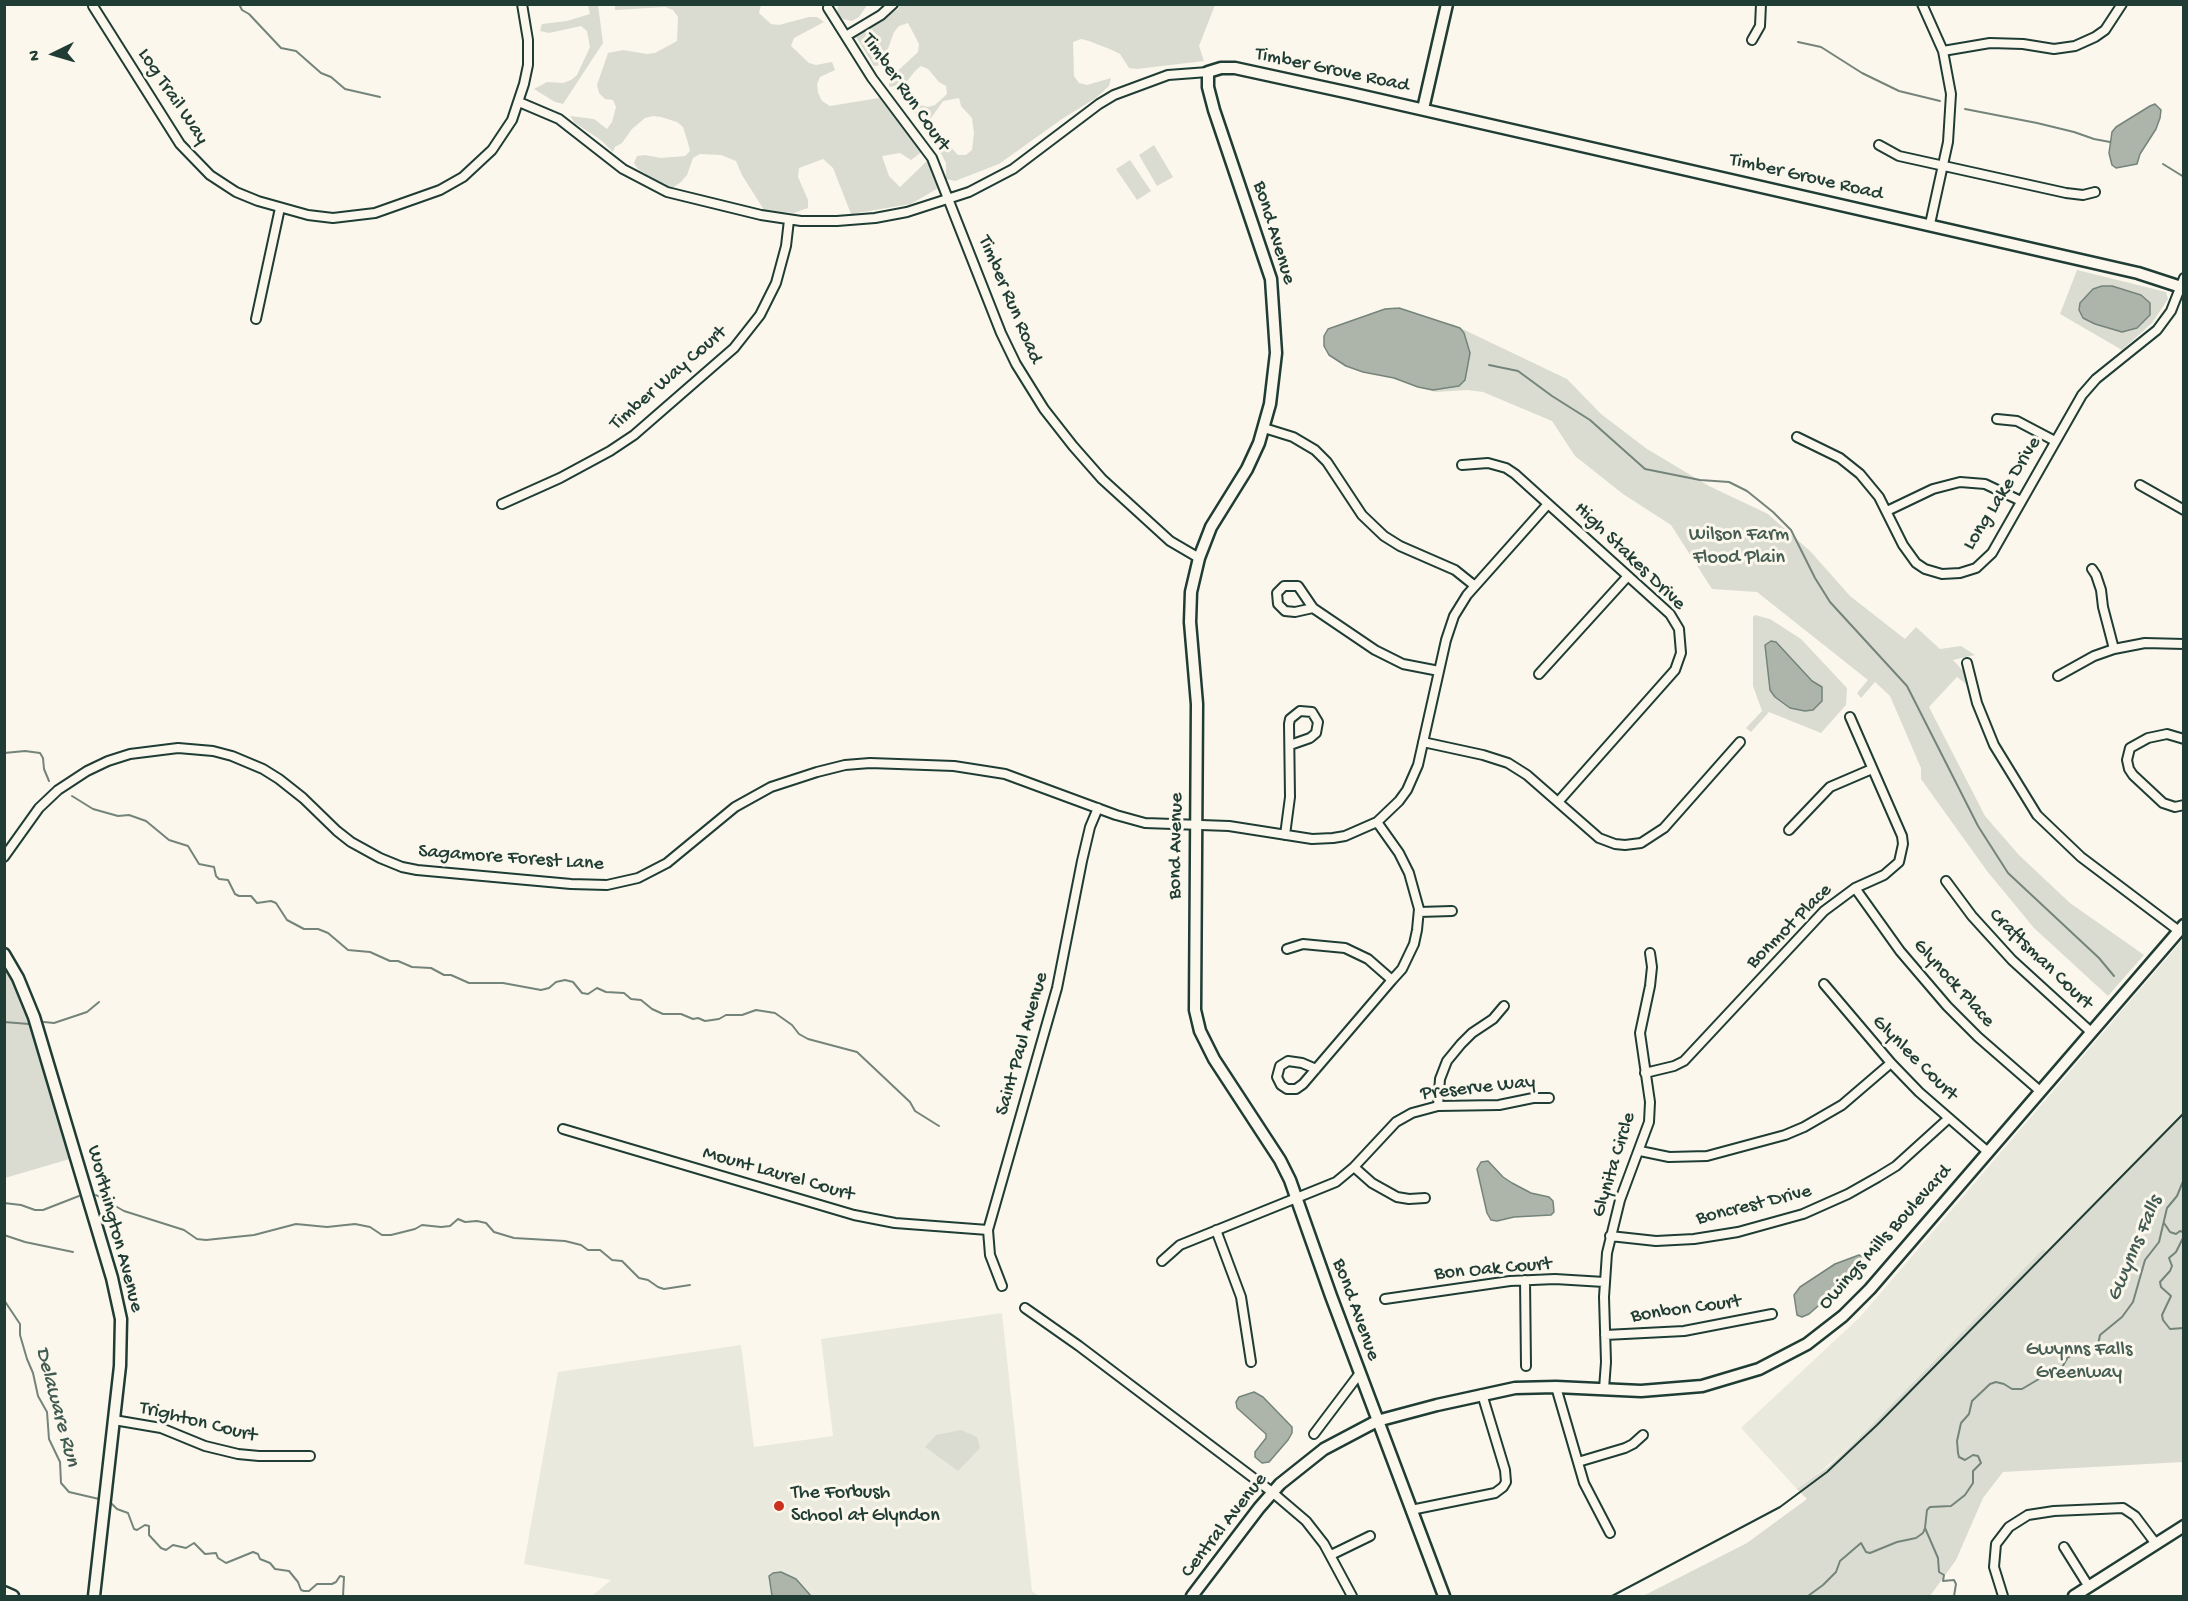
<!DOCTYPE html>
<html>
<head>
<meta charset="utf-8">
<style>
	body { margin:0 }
	#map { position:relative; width:2188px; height:1601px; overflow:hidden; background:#fbf7ec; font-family:"Gochi Hand",sans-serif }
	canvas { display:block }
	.frame { position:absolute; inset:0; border:6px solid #1f3d34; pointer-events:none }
	.north { position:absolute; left:24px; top:24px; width:60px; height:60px; -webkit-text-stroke:4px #fbf7ec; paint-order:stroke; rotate:265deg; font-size:16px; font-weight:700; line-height:24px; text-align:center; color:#1f3d34 }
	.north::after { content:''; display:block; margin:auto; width:21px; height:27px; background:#1f3d34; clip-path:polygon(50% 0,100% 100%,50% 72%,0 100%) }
</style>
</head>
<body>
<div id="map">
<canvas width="2188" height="1601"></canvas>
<div class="frame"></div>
<div class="north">N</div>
</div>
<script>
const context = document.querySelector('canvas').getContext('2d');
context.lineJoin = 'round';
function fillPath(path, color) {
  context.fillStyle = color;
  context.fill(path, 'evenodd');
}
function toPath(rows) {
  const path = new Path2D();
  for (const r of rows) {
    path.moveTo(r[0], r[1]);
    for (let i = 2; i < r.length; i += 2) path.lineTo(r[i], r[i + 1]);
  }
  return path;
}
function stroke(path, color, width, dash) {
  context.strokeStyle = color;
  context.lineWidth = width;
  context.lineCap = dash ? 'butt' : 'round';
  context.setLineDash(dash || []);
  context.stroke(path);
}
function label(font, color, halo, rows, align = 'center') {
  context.font = font + ' "Gochi Hand",sans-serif';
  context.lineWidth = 6;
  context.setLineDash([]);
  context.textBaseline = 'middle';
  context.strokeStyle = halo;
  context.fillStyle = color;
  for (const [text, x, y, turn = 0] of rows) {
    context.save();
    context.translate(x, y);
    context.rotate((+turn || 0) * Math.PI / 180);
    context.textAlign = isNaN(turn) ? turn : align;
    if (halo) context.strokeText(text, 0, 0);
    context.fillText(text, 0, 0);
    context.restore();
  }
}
fillPath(toPath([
	[2183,939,2183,1114,2047,1253,2043,1249,1855,1442,1813,1478,1797,1489,1741,1428,1860,1317],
	[1002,1313,1032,1591,1039,1596,592,1596,611,1580,524,1564,558,1372,741,1345,754,1447,833,1436,821,1339]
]), '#eae9de');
fillPath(toPath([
	[588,5,598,5,603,43,563,104,555,102,534,89,547,82,563,83,571,80,577,75,590,47,587,31,581,26,549,33,540,31,542,24,567,21,590,14],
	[615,5,761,5,759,13,771,24,779,25,809,17,817,17,824,22,794,38,791,46,809,63,816,65,832,62,835,70,820,77,817,84,818,93,822,101,830,106,879,98,923,151,911,160,900,153,882,156,889,176,900,187,928,160,940,187,911,204,851,214,833,168,823,159,799,168,798,177,808,200,808,208,794,213,764,210,742,175,736,161,721,155,700,154,693,158,687,175,681,182,674,187,666,187,638,169,634,163,637,156,645,155,661,158,685,156,690,151,688,143,683,127,677,122,661,117,653,116,645,118,632,129,622,143,615,147,613,152,602,141,575,123,570,116,594,119,607,129,612,122,616,107,613,100,605,99,599,93,597,85,608,53,623,50,647,54,655,53,677,41,678,17,673,10,665,7,615,10],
	[838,5,838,4,867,5,859,17,852,21,843,19,837,14],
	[900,5,900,4,1215,5,1199,46,1204,61,1137,69,1129,68,1120,54,1112,50,1089,41,1081,39,1073,42,1074,76,1079,83,1087,85,1111,78,1109,86,1096,98,1062,119,999,164,955,181,946,179,946,163,935,142,941,137,958,155,966,155,972,150,974,133,972,118,961,106,959,98,943,101,929,121,921,121,901,94,909,92,916,97,920,105,928,107,935,105,947,94,946,86,939,82,928,69,921,66,915,71,905,84,889,87,889,79,918,52,919,44,908,23,899,26,894,32,882,65,874,66,856,37,898,9],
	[1154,145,1173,177,1157,186,1139,155],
	[1130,160,1151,191,1137,200,1116,169],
	[2077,270,2154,289,2166,292,2168,299,2152,323,2122,350,2060,314],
	[1413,320,1452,324,1567,379,1601,414,1647,449,1709,486,1768,514,1811,552,1850,596,1905,639,1916,627,1940,649,1961,646,1975,655,1953,660,1963,671,1966,684,1957,677,1929,707,1985,816,2019,855,2070,903,2144,955,2108,996,2034,928,1987,871,1921,779,1921,768,1890,696,1875,682,1861,698,1857,693,1868,680,1757,592,1712,589,1671,525,1623,494,1575,456,1552,421,1483,392,1467,390,1436,392,1421,388,1405,380],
	[1755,615,1770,619,1801,639,1847,688,1846,705,1821,733,1769,712,1751,732,1746,728,1762,711,1753,686,1753,617],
	[4,960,26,1006,73,1158,5,1178],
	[2183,1114,2183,1462,2003,1472,1983,1498,1956,1560,1930,1596,1643,1596,1747,1543,1807,1499,1797,1489,1828,1467,1855,1442,2043,1249,2047,1252],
	[961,1430,977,1437,980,1448,958,1471,925,1447,936,1435]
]), '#dbdcd1');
const water = toPath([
	[2155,104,2161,110,2160,118,2156,129,2140,154,2137,164,2116,168,2112,165,2109,153,2112,132,2116,127,2150,106,2155,104],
	[2102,286,2112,286,2141,295,2150,303,2150,315,2137,328,2122,332,2095,324,2083,318,2079,310,2080,303,2093,289,2102,286],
	[1399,308,1460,328,1464,333,1470,353,1465,380,1459,386,1433,390,1418,387,1394,378,1363,372,1346,366,1329,355,1324,346,1324,336,1328,329,1385,309,1399,308],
	[1771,641,1776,642,1812,681,1822,687,1822,701,1813,710,1805,711,1790,708,1775,697,1770,690,1765,645,1771,641],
	[1488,1161,1503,1177,1512,1183,1531,1193,1549,1197,1553,1201,1554,1212,1551,1215,1514,1217,1497,1221,1491,1220,1487,1213,1477,1169,1481,1162,1488,1161],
	[1859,1255,1863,1257,1863,1261,1839,1288,1809,1314,1802,1317,1797,1315,1794,1295,1800,1287,1835,1264,1859,1255],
	[1254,1392,1263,1397,1292,1427,1292,1433,1288,1440,1269,1462,1262,1463,1255,1457,1255,1452,1266,1438,1266,1434,1237,1408,1236,1402,1239,1397,1254,1392],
	[781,1572,796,1579,811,1596,772,1596,769,1576,773,1573,781,1572]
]);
fillPath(water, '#adb4aa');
stroke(water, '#74847b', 1.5);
stroke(toPath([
	[239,4,242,10,249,14,281,48,296,51,321,73,331,77,345,89,380,97],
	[1798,42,1821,47,1862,73,1899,91,1940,101],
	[1965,109,2037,123,2074,132,2094,139,2110,142],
	[2163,164,2184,177],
	[1489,365,1518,371,1552,396,1590,420,1645,469,1700,480,1729,482,1747,491,1773,512,1791,530,1815,578,1830,602,1907,686,1978,826,2008,873,2099,958,2114,976],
	[4,753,25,751,40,753,43,758,44,769,49,781],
	[72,796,93,809,118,816,129,815,146,821,169,840,188,846,199,864,214,867,216,876,219,879,228,880,235,894,239,896,251,896,257,903,271,901,276,903,287,920,304,929,318,929,328,933,348,950,370,952,390,961,398,961,412,967,431,968,444,975,451,975,469,983,503,983,541,990,549,988,556,982,565,980,573,982,582,993,588,994,597,988,606,992,624,993,631,999,641,1000,652,1009,663,1014,681,1014,693,1019,698,1018,705,1021,719,1019,726,1015,742,1015,756,1010,775,1013,792,1025,799,1034,808,1039,857,1052,910,1102,915,1111,939,1126],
	[4,1022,29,1024],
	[44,1022,54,1023,87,1012,99,1002],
	[96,1195,124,1211,184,1230,197,1239,206,1240,254,1235,296,1224,327,1227,355,1224,370,1227,382,1235,391,1235,415,1229,422,1225,441,1227,450,1226,458,1219,465,1222,477,1221,486,1223,494,1232,514,1238,565,1241,581,1245,588,1250,600,1250,612,1260,622,1261,639,1278,648,1280,658,1287,664,1289,690,1285],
	[4,1203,21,1205,35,1210,43,1210,79,1196],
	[2164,1223,2170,1232,2176,1234,2180,1231,2183,1232,2183,1238,2176,1252,2169,1258,2172,1266,2170,1271,2160,1282,2161,1287,2171,1296,2162,1315,2163,1320,2170,1329,2184,1328],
	[4,1235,25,1242,73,1252],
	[4,1300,20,1324,20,1335,27,1359,33,1373,38,1396,47,1412,49,1439,60,1462,61,1483,69,1492,99,1499],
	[112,1504,117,1509,128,1513,134,1529,137,1530,145,1525,149,1526,149,1535,161,1548,166,1550,173,1545,186,1548,194,1543,205,1554,216,1553,218,1558,226,1563,253,1552,258,1554,260,1559,270,1563,275,1569,289,1571,298,1582,301,1590,304,1591,309,1591,317,1584,332,1584,336,1582,340,1576,344,1577,343,1596],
	[1925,1528,1938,1558,1939,1572,1944,1575,1943,1581,1954,1580,1956,1584,1954,1596],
	[1808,1596,1823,1585,1836,1572,1840,1561,1861,1543,1866,1552,1870,1553,1897,1542,1916,1538,1923,1533,1925,1528,1927,1510,1930,1507,1951,1506,1965,1495,1973,1483,1973,1471,1981,1463,1978,1456,1973,1455,1965,1460,1959,1457,1958,1453,1957,1441,1961,1423,1969,1414,1972,1401,1990,1384,1996,1382,2004,1384,2012,1389,2022,1389,2044,1376,2061,1369,2068,1357,2091,1350,2098,1345,2100,1335,2122,1317,2133,1302,2145,1260,2159,1242,2167,1208,2177,1196,2184,1179]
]), '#74847b', 2);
const street = toPath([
	[1922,4,1943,51,1951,94,1948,142,1930,224],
	[93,6,180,144,210,175,236,192,258,201,308,215,333,218,375,213,440,190,463,177,492,150,512,120,524,84,528,65,528,40,522,4],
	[828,8,872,78,932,158,1001,333,1016,364,1044,409,1073,446,1102,479,1170,541,1199,558],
	[846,36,881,15,893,4],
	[1752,40,1760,26,1761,4],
	[1943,51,1990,43,2023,44,2054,49,2075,46,2095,37,2105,30,2122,4],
	[519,102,559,119,623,169,667,192,761,215,801,221,837,221,875,218,907,212,969,192,1013,169,1099,104,1114,95,1168,75,1208,72],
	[1879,145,1899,156,2066,193,2083,195,2095,192],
	[256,319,280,208],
	[1997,419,2017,421,2055,441],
	[1264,428,1293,437,1315,450,1327,462,1362,515,1384,536,1400,546,1455,570,1475,586],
	[1797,437,1840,458,1860,474,1879,497,1903,545,1916,563,1925,569,1942,574,1960,573,1976,568,1992,553,2082,395,2096,379,2157,330,2171,311,2184,278],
	[1462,465,1488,463,1506,468,1515,474,1670,614,1679,629,1681,653,1675,670,1558,802],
	[2140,485,2184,510],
	[502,504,560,478,610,451,634,435,734,348,760,315,776,283,786,246,789,220],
	[1887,511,1933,489,1960,482,1985,484,2021,501],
	[2092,569,2096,575,2101,590,2103,607,2114,649],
	[1313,608,1295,612,1285,611,1278,604,1277,593,1284,586,1298,586,1313,608,1375,650,1403,664,1439,671],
	[1967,663,1977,703,1994,745,2037,815,2081,857,2179,931],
	[1539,674,1628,576],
	[2058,676,2094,656,2114,649,2145,643,2184,644],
	[2184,739,2167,734,2148,738,2130,748,2127,760,2129,769,2133,775,2163,803,2175,807,2184,805],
	[1423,742,1483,755,1508,763,1527,775,1599,838,1615,844,1625,845,1641,843,1664,828,1740,742],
	[1789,830,1830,787,1872,769],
	[1285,835,1290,797,1289,724,1290,719,1300,711,1312,712,1318,722,1316,733,1310,738,1290,745],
	[4,857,39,808,58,790,87,771,108,761,130,754,178,748,213,751,232,756,263,769,279,779,303,798,337,831,351,842,380,858,402,867,417,870,571,884,607,885,638,878,667,863,735,807,771,787,817,772,845,765,870,763,954,766,1005,774,1116,815,1145,823,1229,826,1312,839,1333,838,1345,836,1377,822,1399,801,1407,790,1418,765,1446,640,1454,616,1467,595,1548,504],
	[1946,881,1972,916,2012,960,2091,1032],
	[1855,888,1900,951,1947,1006,1978,1037,2040,1091],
	[1419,912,1452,911],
	[1287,949,1303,944,1345,948,1368,959,1392,980],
	[1824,984,1891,1063,1919,1092,1988,1152],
	[1316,1069,1302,1063,1288,1061,1280,1066,1277,1077,1281,1085,1287,1089,1296,1089,1303,1084,1392,980,1402,969,1414,944,1417,930,1419,909,1409,873,1399,853,1377,822],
	[1645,1073,1674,1066,1684,1061,1824,911,1855,888,1884,875,1899,862,1903,844,1902,836,1850,717],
	[1438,1106,1440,1079,1447,1061,1461,1044,1472,1033,1493,1019,1504,1006],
	[563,1129,854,1215,895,1223,988,1230],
	[1640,1151,1669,1157,1707,1156,1785,1135,1804,1127,1842,1105,1891,1063],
	[1354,1167,1372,1183,1397,1197,1409,1199,1425,1198],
	[1216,1230,1241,1297,1251,1362],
	[1610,1236,1656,1241,1694,1239,1738,1232,1803,1214,1848,1194,1878,1177,1896,1166,1949,1118],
	[1162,1261,1180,1245,1336,1182,1354,1167,1396,1122,1412,1113,1438,1106,1499,1105,1533,1098,1549,1098],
	[1525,1280,1526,1366],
	[1002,1286,990,1255,988,1230,1057,988,1082,861,1090,827,1098,808],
	[1385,1299,1510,1281,1555,1279,1604,1282],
	[1025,1308,1079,1346,1272,1492,1306,1521,1324,1544,1352,1596],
	[1605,1335,1684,1331,1772,1314],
	[1556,1387,1584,1483,1610,1533],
	[1604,1389,1606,1362,1604,1297,1607,1253,1620,1200,1649,1122,1650,1102,1640,1033,1650,986,1652,967,1650,953],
	[114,1420,161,1428,205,1446,238,1454,259,1456,310,1456],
	[1314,1434,1360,1373],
	[1578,1462,1625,1448,1633,1444,1643,1435],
	[1411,1510,1495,1493,1503,1487,1506,1482,1505,1470,1482,1394],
	[2064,1547,2089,1587],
	[1331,1555,1370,1536],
	[2003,1596,1994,1567,1996,1544,2009,1527,2028,1515,2054,1511,2123,1508,2135,1516,2156,1544]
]);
const secondary = toPath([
	[1423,109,1447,4],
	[4,954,18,978,34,1017,112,1278,121,1319,120,1366,94,1596],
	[4,1592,13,1596],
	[1192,1596,1259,1508,1280,1484,1324,1449,1377,1421,1437,1405,1515,1388,1556,1387,1641,1391,1702,1386,1759,1369,1807,1344,1843,1316,1870,1289,2184,925],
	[1444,1596,1331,1296,1290,1180,1280,1160,1214,1059,1200,1031,1195,1010,1197,704,1190,622,1191,592,1199,558,1211,527,1247,469,1259,443,1270,404,1276,353,1271,279,1214,110,1208,87,1208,72,1221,68,1235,68,1350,93,2138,273,2184,288],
	[2074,1596,2184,1526]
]);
stroke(street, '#1f3d34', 12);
stroke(secondary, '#1f3d34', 15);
stroke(street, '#fbf7ec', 8);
stroke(secondary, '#fbf7ec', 10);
stroke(toPath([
	[1612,1596,1780,1507,1827,1472,1877,1425,2184,1113]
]), '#1f3d34', 2);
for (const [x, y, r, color] of [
	[779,1506,6,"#c8321e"]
]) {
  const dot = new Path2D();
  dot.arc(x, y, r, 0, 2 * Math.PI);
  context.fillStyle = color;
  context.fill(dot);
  stroke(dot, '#fbf7ec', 2);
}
label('20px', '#1f3d34', '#fbf7ec', [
	["Timber Grove Road",1332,71,12],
	["Timber Run Court",905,93,55],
	["Log Trail Way",172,97,56],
	["Timber Grove Road",1806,178,13],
	["Bond Avenue",1273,233,73],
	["Timber Run Road",1009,300,67],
	["Timber Way Court",669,379,-41],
	["Long Lake Drive",2003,494,-58],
	["High Stakes Drive",1629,557,44],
	["Bond Avenue",1177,846,-89],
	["Sagamore Forest Lane",511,859,4],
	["Bonmot Place",1790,927,-45],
	["Craftsman Court",2040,960,44],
	["Glynock Place",1953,984,48],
	["Saint Paul Avenue",1023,1044,-74],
	["Glynlee Court",1914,1059,45],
	["Preserve Way",1478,1089,-6],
	["Glynita Circle",1615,1165,-73],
	["Mount Laurel Court",778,1175,16],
	["Boncrest Drive",1754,1206,-14],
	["Worthington Avenue",114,1229,75],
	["Owings Mills Boulevard",1886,1238,-48],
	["Bon Oak Court",1493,1270,-5],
	["Bond Avenue",1355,1310,70],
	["Bonbon Court",1686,1310,-8],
	["Trighton Court",198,1423,14],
	["Central Avenue",1225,1526,-52]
]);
label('20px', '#455d53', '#fbf7ec', [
	["Wilson Farm",1739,536],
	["Flood Plain",1739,559],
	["Gwynns Falls",2079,1351],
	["Greenway",2079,1374]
]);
label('20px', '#1f3d34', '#fbf7ec', [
	["The Forbush",791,1494],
	["School at Glyndon",791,1517]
], 'left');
label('italic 21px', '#425b52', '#fbf7ec', [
	["Gwynns Falls",2136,1249,-67],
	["Delaware Run",56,1407,75]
]);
</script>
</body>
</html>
